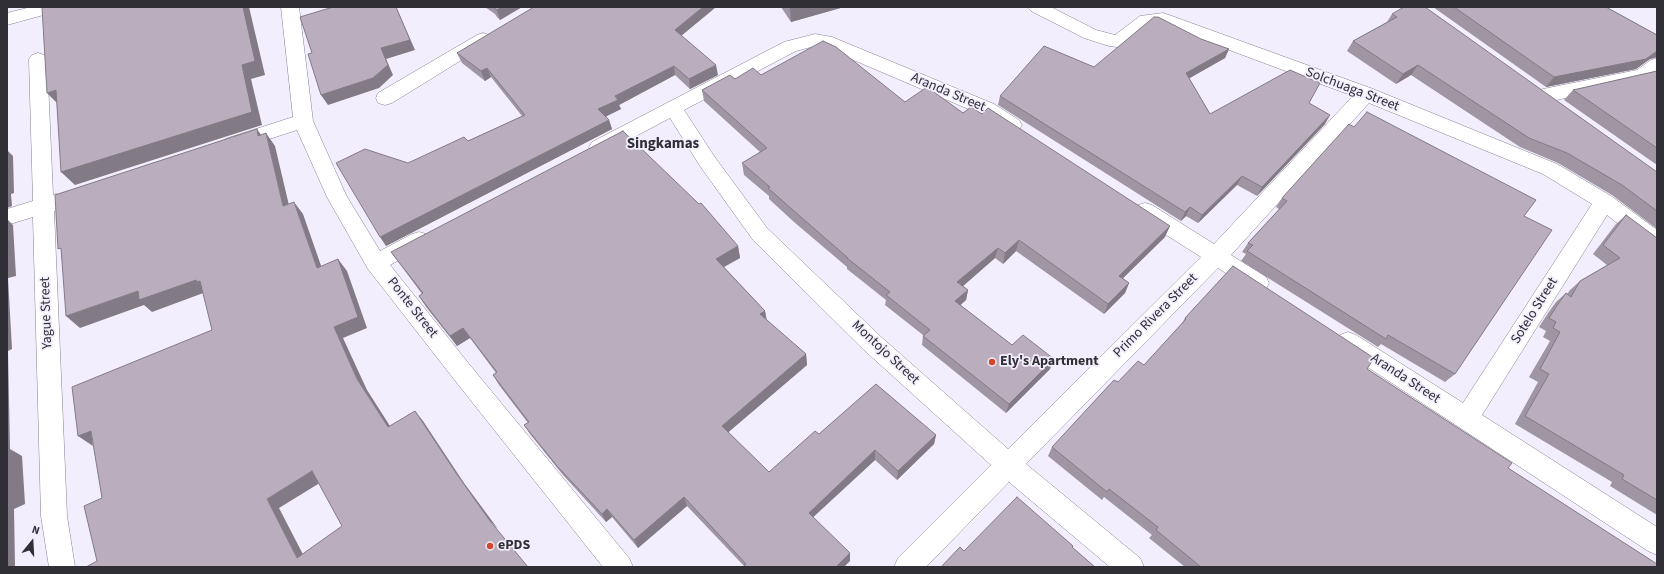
<!DOCTYPE html>
<html>
<head>
<meta charset="utf-8">
<style>
	body { margin:0 }
	#map { position:relative; width:1664px; height:574px; overflow:hidden; background:#f2eefd; font-family:"Source Sans 3",sans-serif }
	canvas { display:block }
	.frame { position:absolute; inset:0; border:8px solid #312f36; pointer-events:none }
	.north { position:absolute; left:12px; top:522px; width:40px; height:40px; -webkit-text-stroke:3px #f2eefd; paint-order:stroke; rotate:18deg; font-size:11px; font-weight:700; line-height:16px; text-align:center; color:#312f36 }
	.north::after { content:''; display:block; margin:auto; width:14px; height:18px; background:#312f36; clip-path:polygon(50% 0,100% 100%,50% 72%,0 100%) }
</style>
</head>
<body>
<div id="map">
<canvas width="1664" height="574"></canvas>
<div class="frame"></div>
<div class="north">N</div>
</div>
<script>
const context = document.querySelector('canvas').getContext('2d');
context.lineJoin = 'round';
function toPath(rows) {
  const path = new Path2D();
  for (const r of rows) {
    path.moveTo(r[0], r[1]);
    for (let i = 2; i < r.length; i += 2) path.lineTo(r[i], r[i + 1]);
  }
  return path;
}
function stroke(path, color, width, dash) {
  context.strokeStyle = color;
  context.lineWidth = width;
  context.lineCap = dash ? 'butt' : 'round';
  context.setLineDash(dash || []);
  context.stroke(path);
}
function fillPath(path, color) {
  context.fillStyle = color;
  context.fill(path, 'evenodd');
}
function label(font, color, halo, rows, align = 'center') {
  context.font = font + ' "Source Sans 3",sans-serif';
  context.lineWidth = 3.5;
  context.setLineDash([]);
  context.textBaseline = 'middle';
  context.strokeStyle = halo;
  context.fillStyle = color;
  for (const [text, x, y, turn = 0] of rows) {
    context.save();
    context.translate(x, y);
    context.rotate((+turn || 0) * Math.PI / 180);
    context.textAlign = isNaN(turn) ? turn : align;
    if (halo) context.strokeText(text, 0, 0);
    context.fillText(text, 0, 0);
    context.restore();
  }
}
const minor = toPath([
	[281,7,299,7,313,121,346,195,380,251,412,234,419,232,426,234,430,240,426,246,390,265,469,364,629,558,633,567,603,567,453,378,368,269,327,197,297,130,232,151,225,149,222,144,225,139,293,117,281,7],
	[1028,7,1051,7,1096,30,1115,35,1140,16,1163,13,1169,15,1373,89,1557,164,1611,196,1657,230,1657,250,1649,248,1607,215,1482,415,1657,527,1657,555,1648,551,1340,349,1337,342,1340,335,1348,332,1356,335,1463,403,1592,204,1543,174,1369,103,1231,255,1266,277,1269,283,1266,289,1258,292,1250,289,1218,268,1026,464,1140,558,1144,567,1110,567,1009,482,926,567,894,567,898,558,991,465,864,350,753,240,700,166,670,118,606,152,599,154,592,152,589,147,592,142,784,42,815,34,832,37,994,104,1019,120,1022,125,1019,130,1012,132,1005,130,980,114,823,47,815,46,796,51,684,110,714,156,767,228,880,336,1008,449,1201,257,1138,217,1135,211,1138,205,1145,203,1152,205,1214,244,1353,96,1162,25,1150,25,1130,42,1123,45,1117,47,1109,46,1084,38,1031,11,1028,7],
	[483,33,489,35,492,39,489,43,392,103,385,105,378,103,376,98,378,93,477,35,483,33],
	[38,53,44,55,47,59,53,195,56,194,63,196,66,202,63,208,54,211,67,516,75,567,49,567,41,516,33,217,7,225,7,209,33,201,29,59,32,55,38,53],
	[1657,58,1657,74,1650,79,1543,103,1536,101,1534,96,1536,91,1543,89,1637,70,1651,60,1657,58]
]);
const secondary = toPath([
	[31,7,61,7,58,11,7,25,7,13,31,7]
]);
stroke(minor, '#868192', 1);
stroke(secondary, '#868192', 1);
fillPath(minor, '#fff');
fillPath(secondary, '#fff');
fillPath(toPath([
	[485,7,522,7,500,20,497,17,495,14],
	[716,7,681,36,718,75,690,89,675,75,619,105,621,109,606,116,609,120,612,129,386,246,408,163,468,141,522,116,491,77,485,81,462,63,457,53],
	[781,7,844,7,791,22],
	[1433,7,1606,7,1657,35,1657,57,1650,59,1636,69,1546,87],
	[1392,14,1657,172,1657,229,1612,195,1558,163,1520,147,1411,75,1396,84,1347,51,1353,41,1387,22],
	[1201,39,1229,49,1225,58,1189,78,1210,114,1309,103,1325,124,1257,196,1237,185,1198,223,1186,216,1181,221,998,105,1000,96],
	[1657,71,1657,165,1564,100,1573,90],
	[761,75,963,113,1165,237,1123,278,1129,283,1125,293,1104,314,1016,251,1003,264,995,258,963,286,968,290,966,300,960,305,1012,345,1050,369,1006,413,922,345,923,335,885,305,886,300,847,269,847,267,794,222,769,199,769,196,744,175,742,163,760,152,704,101,702,90,735,79],
	[1282,198,1524,216,1455,374,1445,382,1381,344,1378,347,1241,261,1246,254,1242,252,1248,243,1279,209,1276,207],
	[1626,215,1657,238,1657,515,1610,486,1612,482,1515,424,1538,382,1529,377,1550,341,1543,337,1546,331,1539,327,1548,313,1556,302,1566,293,1567,294,1570,290,1580,281,1607,265,1593,254,1616,224],
	[738,246,740,258,724,267,765,311,766,320,806,354,807,365,728,432,769,472,819,434,936,435,934,444,897,480,875,460,813,517,850,561,744,566,687,506,638,548,612,517,606,522,563,475,530,434,524,425,528,423,499,385,493,375,496,373,470,338,457,346,426,307,419,296,422,294,399,263,391,252],
	[1185,318,1367,369,1508,468,1657,567,1185,567,1149,538,1152,535,1104,497,1102,500,1048,456,1052,447,1118,382,1144,365,1181,325]
]), '#a096a3');
fillPath(toPath([
	[243,7,249,7,265,75,251,79,262,125,75,185,61,172],
	[396,7,415,50,386,59,393,75,379,88,328,105,321,95,381,48],
	[502,7,522,7,500,20,497,10],
	[703,7,716,7,676,40,675,30],
	[794,7,844,7,791,22,790,8],
	[1229,49,1225,58,1183,82,1186,73],
	[1657,51,1657,57,1650,59,1636,69,1546,87,1554,77],
	[716,65,718,75,690,89,689,79],
	[1418,65,1411,75,1396,84,1403,74],
	[674,66,675,75,619,105,621,109,601,119,598,109,615,96],
	[487,68,491,77,485,81,481,71],
	[56,90,60,106,47,93],
	[1330,115,1325,124,1257,196,1262,187],
	[609,120,612,129,386,246,380,237],
	[257,129,266,142,258,136],
	[266,133,275,146,292,218,283,206],
	[7,150,13,156,14,193,11,194,12,206,7,208],
	[1242,176,1237,185,1198,223,1202,215],
	[294,202,303,214,326,280,317,268],
	[1190,207,1186,216,1181,221,1185,212],
	[7,219,13,225,16,276,8,278,12,349,8,351,10,449,22,456,25,504,14,509,15,567,7,567],
	[1170,226,1165,237,1115,286,1119,276],
	[1019,240,1016,251,1003,264,1005,253],
	[738,246,740,258,718,270,716,259],
	[998,248,995,258,955,293,957,282],
	[338,259,347,271,367,328,343,338,367,390,397,437,388,427,357,379,334,327],
	[196,280,200,281,206,292,152,312,144,305,80,328,66,316,138,291],
	[1129,283,1125,293,1104,314,1108,304],
	[968,290,966,300,953,312,955,301],
	[765,311,767,321,760,314],
	[463,328,470,338,457,346,450,336],
	[806,354,807,365,724,436,722,426],
	[1054,359,1050,369,1006,413,1009,404],
	[415,411,423,421,464,483,498,529,490,521,456,473],
	[91,431,93,446,78,436],
	[936,435,934,444,897,480,898,471],
	[875,450,875,460,809,521,809,513],
	[312,471,323,481,279,508,309,566,297,558,267,499],
	[684,497,687,506,638,548,634,540],
	[607,509,612,517,606,522,602,514],
	[850,553,850,561,844,567,836,567]
]), '#827a85');
const building = toPath([
	[42,7,243,7,255,61,242,65,252,112,61,172,56,90,47,93,42,7],
	[333,7,396,7,410,40,381,48,388,65,373,78,321,95,308,54,312,53,300,17,333,7],
	[493,7,502,7,497,10,493,7],
	[534,7,703,7,675,30,716,65,689,79,674,66,615,96,618,100,598,109,609,120,380,237,336,163,365,149,408,163,464,137,468,141,525,115,487,68,481,71,457,53,534,7],
	[1404,7,1425,7,1657,172,1657,211,1622,185,1567,153,1529,138,1418,65,1403,74,1353,41,1397,17,1392,14,1404,7],
	[1454,7,1606,7,1657,35,1657,51,1646,59,1554,77,1454,7],
	[1154,17,1158,17,1201,39,1229,49,1186,73,1210,114,1290,70,1320,83,1309,103,1330,115,1262,187,1242,176,1202,215,1190,207,1185,212,1000,96,1044,46,1094,67,1154,17],
	[823,41,836,47,905,102,927,87,963,113,971,107,982,114,988,108,1170,226,1119,276,1129,283,1108,304,1019,240,1005,253,998,248,957,282,968,290,955,301,1012,345,1023,335,1054,359,1009,404,923,336,930,330,886,295,890,292,847,258,848,258,794,211,768,188,770,187,742,163,767,148,702,90,730,75,735,79,753,68,761,75,823,41],
	[1657,71,1657,148,1573,90,1657,71],
	[1367,112,1536,200,1524,216,1552,230,1455,374,1388,335,1386,339,1247,251,1253,245,1248,243,1287,201,1282,198,1349,124,1354,127,1367,112],
	[257,129,258,136,266,133,283,206,294,202,317,268,338,259,358,317,334,327,357,379,388,427,415,411,456,473,490,521,528,567,86,567,97,561,84,506,102,498,91,431,78,436,72,387,212,330,200,281,197,282,196,280,139,300,138,291,66,316,61,248,58,249,55,195,257,129],
	[312,471,342,526,297,558,267,499,312,471],
	[623,131,699,204,701,203,738,246,716,259,765,311,760,314,806,354,722,426,769,472,815,431,819,434,876,384,936,435,898,471,875,450,809,513,850,553,836,567,743,567,746,564,684,497,634,540,607,509,602,514,557,466,524,425,529,422,493,375,497,372,463,328,450,336,419,296,423,293,391,252,623,131],
	[1626,215,1657,238,1657,500,1622,479,1624,475,1525,416,1549,374,1540,369,1560,332,1553,328,1556,322,1549,318,1558,304,1566,293,1571,297,1580,281,1620,258,1603,245,1626,215],
	[1233,266,1374,358,1367,369,1512,463,1508,468,1657,564,1657,567,1201,567,1156,530,1158,527,1109,489,1107,492,1052,447,1114,380,1118,382,1138,361,1144,365,1186,319,1185,318,1233,266],
	[7,465,8,495,7,496,7,465],
	[1017,497,1073,546,1072,547,1095,567,941,567,960,547,964,551,1017,497]
]);
fillPath(building, '#baaebe');
stroke(building, '#827a85', 1);
for (const [x, y, r, color] of [
	[992,362,4,"#d3482b"],
	[490,546,4,"#d3482b"]
]) {
  const dot = new Path2D();
  dot.arc(x, y, r, 0, 2 * Math.PI);
  context.fillStyle = color;
  context.fill(dot);
  stroke(dot, '#f2eefd', 1.5);
}
label('14px', '#312f36', '#f2eefd', [
	["Solchuaga Street",1352,90,21],
	["Aranda Street",948,93,23],
	["Ponte Street",412,308,52],
	["Sotelo Street",1535,311,-58],
	["Yague Street",47,313,-92],
	["Primo Rivera Street",1156,316,-45],
	["Montojo Street",885,353,43],
	["Aranda Street",1405,379,33]
]);
label('bold 14px', '#312f36', '#f2eefd', [
	["Ely's Apartment",1000,362],
	["ePDS",498,546]
], 'left');
label('bold 15px', '#312f36', '#f2eefd', [
	["Singkamas",663,145]
]);
</script>
</body>
</html>
